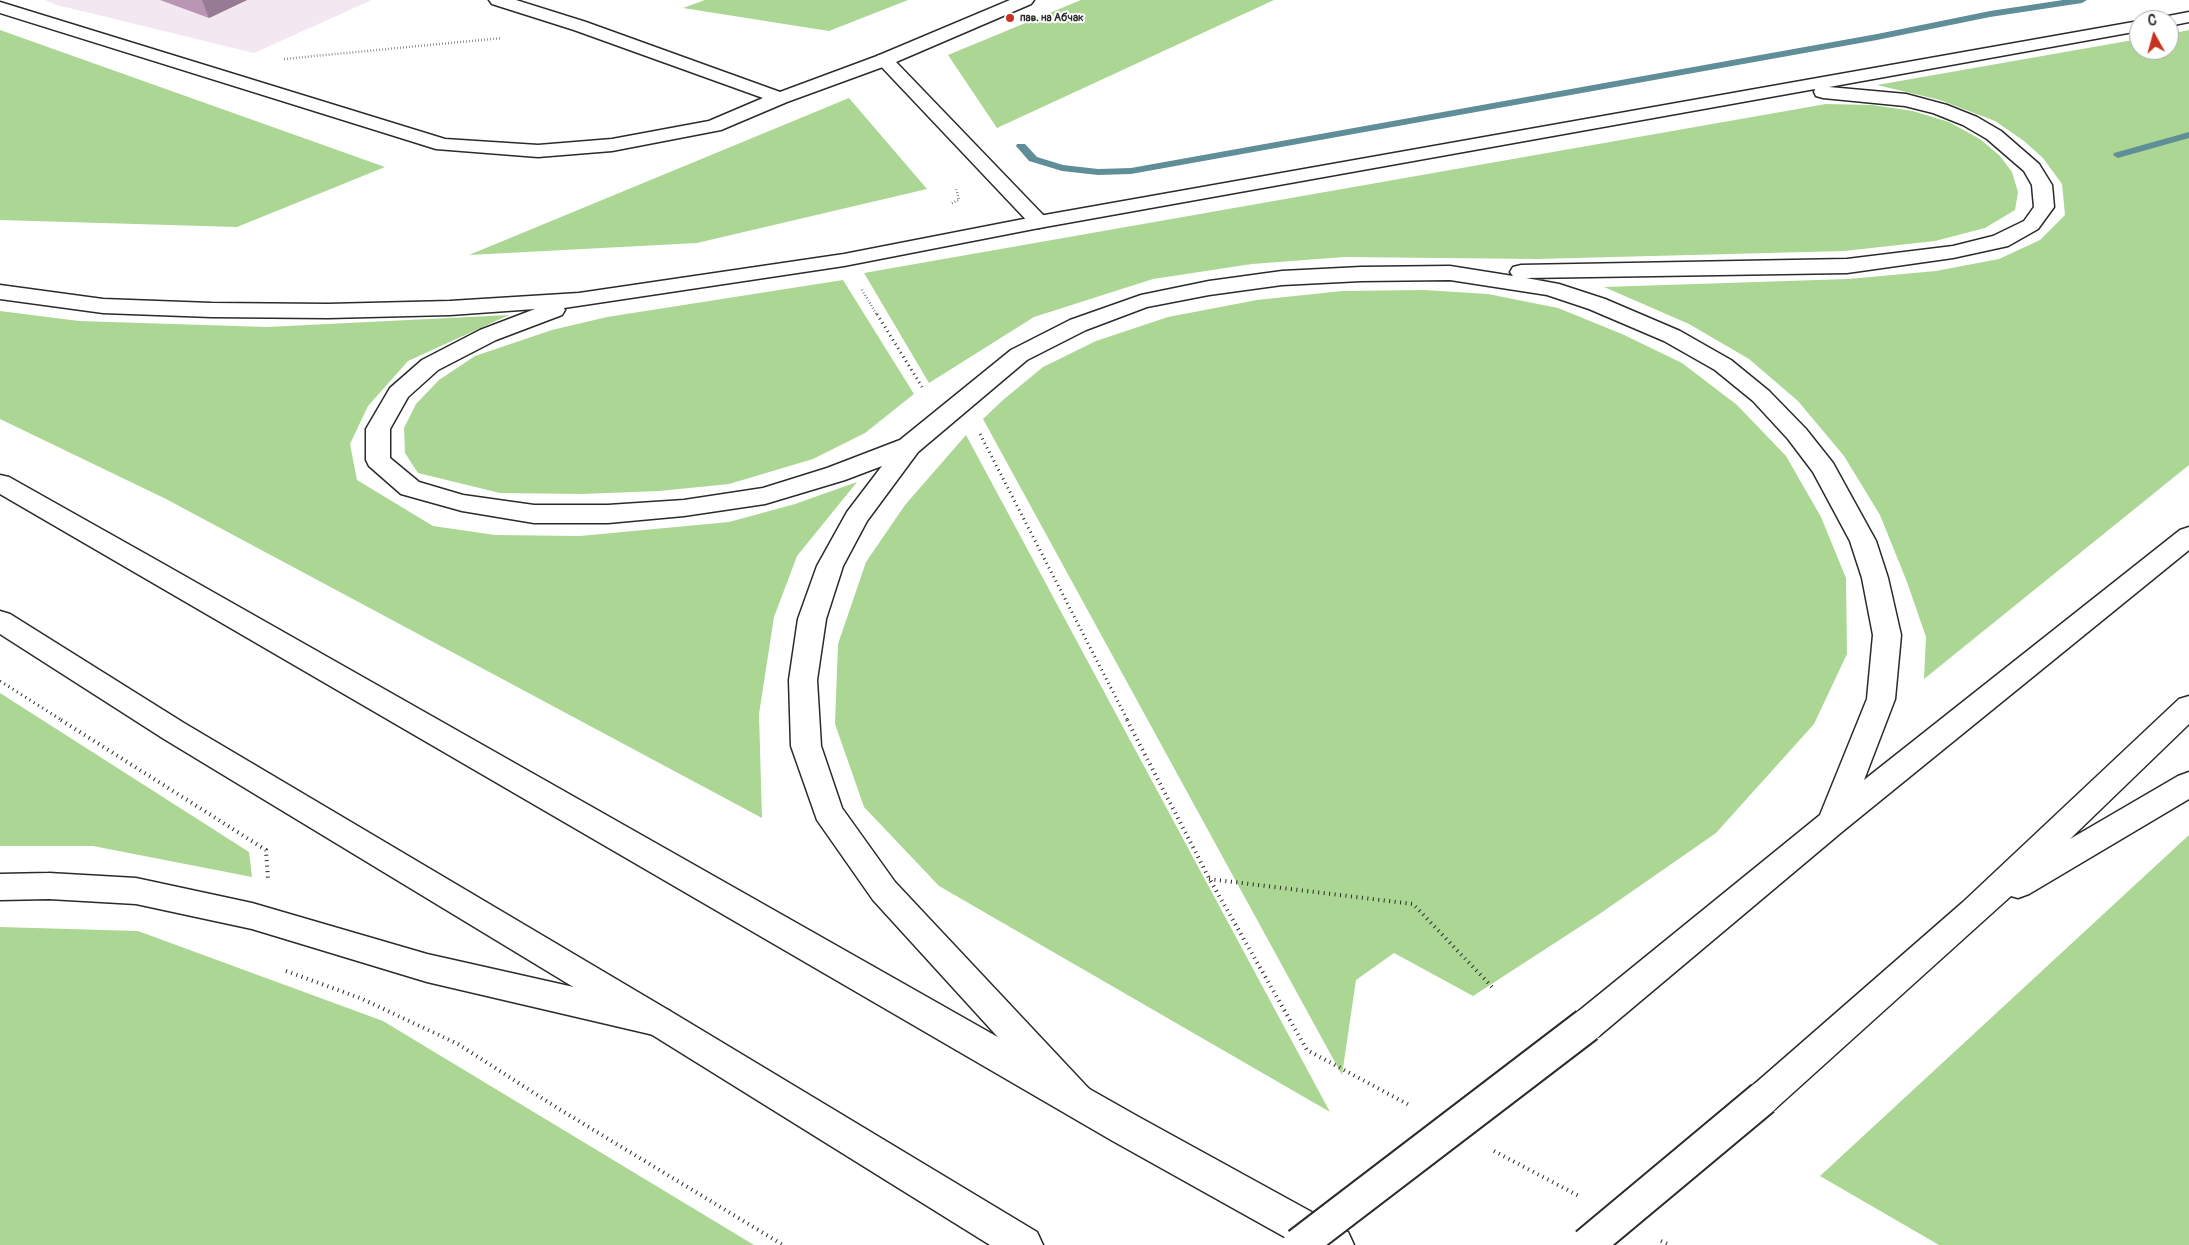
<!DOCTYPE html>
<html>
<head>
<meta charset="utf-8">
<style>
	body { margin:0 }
	#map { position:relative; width:2189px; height:1245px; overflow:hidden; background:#fff; font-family:Pangolin,sans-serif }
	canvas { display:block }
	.north { position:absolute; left:2129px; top:10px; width:50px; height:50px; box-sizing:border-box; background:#fff; border:1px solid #aaa; border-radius:50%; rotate:353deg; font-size:14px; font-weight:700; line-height:20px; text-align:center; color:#2b2b2b }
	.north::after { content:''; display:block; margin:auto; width:18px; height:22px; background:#c8321e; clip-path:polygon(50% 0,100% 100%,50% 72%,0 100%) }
</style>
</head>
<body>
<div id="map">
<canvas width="2189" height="1245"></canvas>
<div class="north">С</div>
</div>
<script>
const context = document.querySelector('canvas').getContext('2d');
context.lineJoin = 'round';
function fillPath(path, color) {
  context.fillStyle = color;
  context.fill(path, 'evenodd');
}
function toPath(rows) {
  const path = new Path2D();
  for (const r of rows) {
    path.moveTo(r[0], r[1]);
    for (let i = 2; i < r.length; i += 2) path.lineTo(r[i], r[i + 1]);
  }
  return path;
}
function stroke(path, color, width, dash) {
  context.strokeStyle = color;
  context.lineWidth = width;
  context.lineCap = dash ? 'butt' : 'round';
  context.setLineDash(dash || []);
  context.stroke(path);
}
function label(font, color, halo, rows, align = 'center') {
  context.font = font + ' Pangolin,sans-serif';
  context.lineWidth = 4;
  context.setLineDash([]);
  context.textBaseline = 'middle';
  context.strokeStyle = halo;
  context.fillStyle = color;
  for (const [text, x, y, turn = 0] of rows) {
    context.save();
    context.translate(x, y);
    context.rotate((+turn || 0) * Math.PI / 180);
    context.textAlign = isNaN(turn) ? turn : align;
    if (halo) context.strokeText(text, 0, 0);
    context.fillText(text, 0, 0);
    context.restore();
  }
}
fillPath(toPath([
	[45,0,372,0,254,53,57,5]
]), '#f3e7f2');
fillPath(toPath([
	[705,0,908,0,829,31,683,8],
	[1081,0,1274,0,997,128,948,55],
	[0,30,385,167,237,227,0,220],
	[2189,30,2189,465,1924,679,1926,637,1907,582,1880,515,1844,456,1798,401,1749,359,1689,324,1604,287,1848,279,1936,271,1999,259,2040,240,2065,215,2062,184,2043,158,2024,141,1995,121,1940,100,1877,85,2139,39,2139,50,2169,50,2169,34],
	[849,98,927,189,697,243,469,255],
	[1826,104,1872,105,1913,111,1949,122,1980,139,2000,156,2012,172,2018,192,2015,210,1985,228,1935,241,1844,251,1537,259,1344,257,1252,264,1153,279,1034,317,929,383,864,273],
	[843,280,914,394,865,433,813,459,729,484,659,491,581,494,500,493,418,473,405,453,404,428,416,404,439,380,475,356,552,330,607,317],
	[1424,290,1488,294,1558,308,1622,334,1682,363,1737,405,1786,456,1821,517,1846,578,1847,654,1814,724,1716,833,1598,915,1473,996,1394,953,1356,980,1342,1075,983,419,1003,400,1043,367,1096,341,1168,317,1257,300,1342,291],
	[0,311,79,321,267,327,509,315,408,361,368,406,350,444,357,480,433,526,495,535,580,536,729,522,795,504,857,482,797,556,774,617,759,714,762,818,166,499,0,419],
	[966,435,1330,1112,939,886,864,807,835,724,838,644,866,562,905,505],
	[0,693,249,852,252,877,93,846,0,846],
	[2189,835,2189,1245,1939,1245,1820,1176],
	[0,927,138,931,383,1021,754,1245,0,1245]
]), '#acd694');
fillPath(toPath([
	[2063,0,2087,0,2082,3,1990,17,1877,40,1131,174,1098,175,1062,171,1029,161,1016,146,1017,144,1025,144,1037,157,1063,165,1098,169,1131,168,1877,34,1990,11,2063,0],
	[2189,132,2189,138,2118,158,2113,155,2114,153,2189,132]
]), '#608e98');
const service = toPath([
	[489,0,516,0,586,22,780,92,877,56,884,54,891,56,893,60,891,64,787,102,721,130,612,151,538,157,436,149,0,13,0,2,445,139,538,145,612,139,709,121,763,98,574,30,492,4,489,0]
]);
const secondary = toPath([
	[1010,0,1034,0,1031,4,896,62,1046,218,1050,222,1046,226,1039,228,1032,226,875,60,877,56,1010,0]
]);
const trunk = toPath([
	[0,475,9,477,160,562,1137,1116,1348,1232,1354,1245,1299,1245,1111,1140,0,494,0,475],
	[0,611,10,614,184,723,670,1011,1037,1232,1043,1245,990,1245,646,1031,164,739,0,634,0,611]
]);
const motorway = toPath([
	[2189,12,2189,22,2169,26,2169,20,2161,20,2163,17,2189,12],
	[2139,21,2139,31,1829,87,1906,94,1947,105,1977,117,2001,131,2039,164,2052,185,2054,207,2038,229,2008,246,1953,258,1847,273,1526,278,1559,284,1605,299,1680,331,1731,360,1769,391,1806,429,1833,463,1876,541,1888,578,1901,635,1895,699,1864,780,2180,530,2189,527,2189,550,1843,831,1599,1036,1587,1040,1575,1036,1570,1025,1575,1014,1820,815,1867,699,1873,635,1862,578,1850,541,1813,472,1788,439,1753,401,1715,370,1664,341,1589,309,1547,295,1450,280,1361,281,1282,285,1209,295,1147,307,1086,330,1027,360,918,452,867,521,843,566,826,619,817,680,821,746,842,808,895,882,1092,1092,1098,1103,1092,1114,1080,1119,1068,1114,873,900,817,820,791,746,789,680,798,619,817,566,847,512,882,466,845,480,765,504,684,516,608,523,534,523,462,511,401,494,369,466,366,460,366,429,390,388,422,360,480,330,535,309,450,315,328,318,211,317,103,313,0,299,0,285,103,299,211,303,328,304,450,301,579,293,844,254,1039,216,2139,21],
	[1815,89,1814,92,1816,96,1823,98,1905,106,1933,113,1963,125,1987,139,2024,171,2032,185,2034,207,2024,221,1993,236,1953,246,1847,259,1521,265,1513,267,1510,272,1513,276,1450,266,1361,267,1282,271,1209,281,1141,295,1070,320,1011,350,900,440,827,468,763,488,684,500,608,505,534,505,463,495,419,482,390,458,390,429,408,397,438,370,496,340,562,315,565,310,564,308,844,266,1039,228,1815,89],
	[2189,696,2189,724,2070,839,2178,776,2189,772,2189,799,2029,894,2018,898,2011,896,1775,1109,1763,1114,1751,1109,1745,1098,1751,1087,1963,902,2179,699,2189,696],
	[49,873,136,878,252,903,427,954,658,1006,670,1011,675,1021,670,1031,658,1036,427,982,252,929,136,904,49,899,0,900,0,874,49,873]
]);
stroke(service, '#2b2b2b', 3);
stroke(secondary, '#2b2b2b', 3);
stroke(trunk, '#2b2b2b', 3);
stroke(motorway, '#2b2b2b', 3);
stroke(toPath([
	[284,59,502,38],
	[952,203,959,200,956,188],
	[862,290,877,315]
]), '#2b2b2b', 2.5, [0.5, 2.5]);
stroke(toPath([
	[877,314,922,387],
	[980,434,1128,721],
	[0,681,63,721]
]), '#2b2b2b', 3, [1, 4]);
stroke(toPath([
	[61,720,266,850,268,880],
	[1127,720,1209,878,1307,1050,1409,1105],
	[1209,879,1413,904,1495,990],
	[286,971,360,998,458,1044,559,1109,783,1245],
	[1494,1151,1579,1196],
	[1661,1241,1670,1245]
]), '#2b2b2b', 4, [1, 4.5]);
fillPath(service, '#fff');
fillPath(secondary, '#fff');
fillPath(trunk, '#fff');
fillPath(motorway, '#fff');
const motorwayBridge = toPath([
	[1299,1245,1587,1025],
	[1587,1245,1763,1098]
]);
stroke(motorwayBridge, '#2b2b2b', 37, []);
stroke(motorwayBridge, '#fff', 33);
fillPath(toPath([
	[160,0,247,0,209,18]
]), '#ba96b5');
fillPath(toPath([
	[202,0,247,0,209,18]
]), '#977a94');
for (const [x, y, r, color] of [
	[1010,18,5,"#c8321e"]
]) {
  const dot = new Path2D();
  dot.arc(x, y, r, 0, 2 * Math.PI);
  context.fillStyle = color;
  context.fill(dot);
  stroke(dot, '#fff', 2);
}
label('bold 11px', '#2b2b2b', '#fff', [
	["пав. на Абчак",1020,18]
], 'left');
</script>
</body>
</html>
